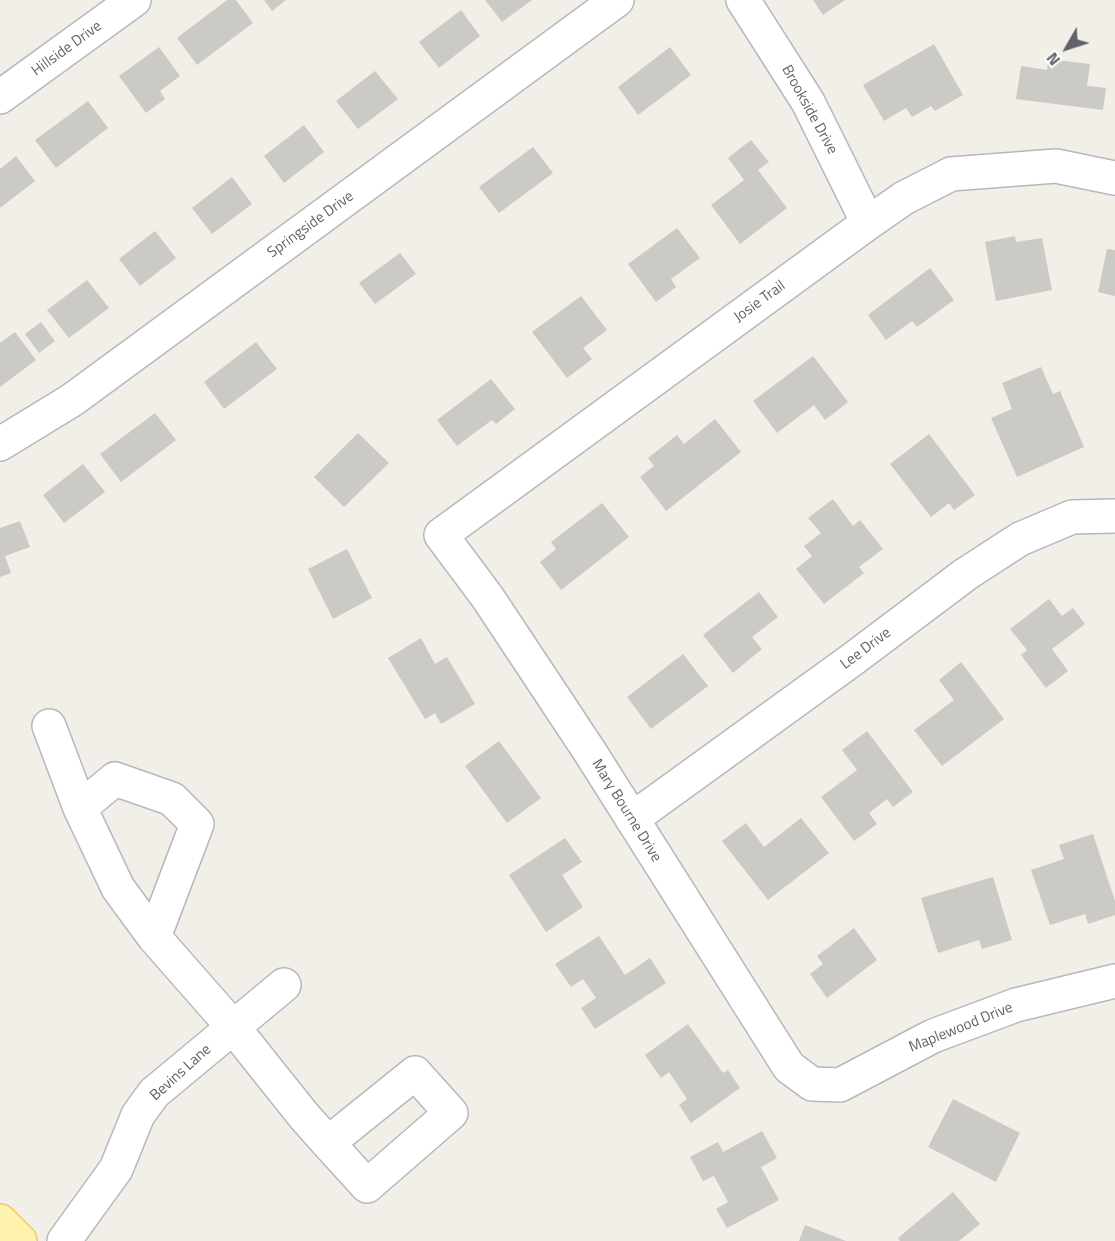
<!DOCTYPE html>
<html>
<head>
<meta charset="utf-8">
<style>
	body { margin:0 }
	#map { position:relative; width:1115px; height:1241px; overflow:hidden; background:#f1efe8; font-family:"Titillium Web",sans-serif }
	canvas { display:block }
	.north { position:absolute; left:1037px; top:18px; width:60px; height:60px; -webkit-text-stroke:4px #fff; paint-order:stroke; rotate:231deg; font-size:16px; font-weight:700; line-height:24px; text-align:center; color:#5f6368 }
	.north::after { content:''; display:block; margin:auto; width:21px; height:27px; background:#5f6368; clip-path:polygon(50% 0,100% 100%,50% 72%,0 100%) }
</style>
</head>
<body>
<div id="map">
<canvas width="1115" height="1241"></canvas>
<div class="north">N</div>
</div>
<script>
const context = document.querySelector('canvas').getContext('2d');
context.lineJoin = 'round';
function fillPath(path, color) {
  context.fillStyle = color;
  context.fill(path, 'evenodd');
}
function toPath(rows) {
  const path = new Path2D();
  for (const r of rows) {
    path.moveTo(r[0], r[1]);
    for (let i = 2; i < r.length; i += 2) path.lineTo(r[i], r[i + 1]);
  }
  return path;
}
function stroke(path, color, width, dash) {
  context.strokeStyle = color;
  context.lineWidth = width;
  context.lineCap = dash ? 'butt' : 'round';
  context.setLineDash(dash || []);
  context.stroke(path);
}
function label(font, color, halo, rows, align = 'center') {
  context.font = font + ' "Titillium Web",sans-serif';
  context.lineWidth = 4.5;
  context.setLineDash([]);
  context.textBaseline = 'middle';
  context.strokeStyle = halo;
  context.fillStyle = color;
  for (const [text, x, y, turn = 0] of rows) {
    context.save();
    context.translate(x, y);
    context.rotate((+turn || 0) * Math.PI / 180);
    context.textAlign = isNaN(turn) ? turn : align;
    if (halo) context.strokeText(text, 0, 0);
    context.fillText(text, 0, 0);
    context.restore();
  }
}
fillPath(toPath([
	[227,0,236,0,253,23,197,65,177,38],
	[264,0,286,0,272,11],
	[485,0,532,0,502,22],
	[813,0,845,0,823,15],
	[461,10,480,36,439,68,419,42],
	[934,44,963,95,935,111,931,106,912,117,906,108,884,121,863,85],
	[159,47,180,76,160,91,165,99,146,113,119,76],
	[670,47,691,75,638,115,618,87],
	[1048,59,1090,64,1087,86,1106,88,1103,110,1016,99,1021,66,1047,70],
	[375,71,398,99,358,129,336,101],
	[88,101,108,128,56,168,35,140],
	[304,125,324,152,284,183,264,156],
	[751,140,769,162,758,170,787,208,740,244,711,205,744,180,728,158],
	[533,147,553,173,499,213,479,187],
	[16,156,35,181,0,208,0,169],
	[232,177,252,204,212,234,192,208],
	[677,228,700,258,671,279,676,287,656,302,628,264],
	[155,231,176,258,140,286,119,259],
	[1015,236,1016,242,1042,238,1052,290,996,301,985,242],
	[1107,249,1115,250,1115,296,1098,292],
	[400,253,416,274,375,304,359,283],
	[930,268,954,300,917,327,912,321,886,340,868,315],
	[87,280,109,308,69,338,47,310],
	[581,296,607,330,583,348,592,359,567,378,532,332],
	[41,322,55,341,39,353,25,334],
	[15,332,36,360,0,387,0,343],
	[256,342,277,369,224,409,204,382],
	[813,356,848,402,825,420,814,405,777,433,753,401],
	[1041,367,1053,394,1060,391,1084,447,1017,477,991,418,1012,409,1002,383],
	[491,379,515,409,496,424,492,420,457,446,437,420],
	[155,413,176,440,121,482,100,454],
	[715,419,741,452,666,511,640,477,654,466,648,458,677,435,684,444],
	[358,433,389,463,344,507,314,477],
	[929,434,975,495,954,510,949,503,931,517,890,464],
	[83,464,105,492,64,523,43,495],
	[833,499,853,526,860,520,883,549,859,567,864,573,824,604,796,569,812,556,804,546,821,533,808,518],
	[602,503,629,537,561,590,540,562,556,549,551,542],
	[20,521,30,547,5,556,11,573,0,577,0,528],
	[347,549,372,598,333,619,308,569],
	[759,592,778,617,752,637,762,649,733,673,703,635],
	[1049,599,1062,616,1073,608,1085,624,1052,649,1068,671,1046,688,1021,655,1027,650,1010,629],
	[421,638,435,664,447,657,475,704,441,724,435,713,425,719,388,658],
	[683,654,708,686,651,729,627,697],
	[961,662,1004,719,942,766,914,730,954,700,939,680],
	[867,731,913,792,893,807,887,799,869,813,877,824,854,841,821,797,857,770,842,750],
	[499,741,541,798,507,823,465,766],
	[801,818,829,853,768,900,722,841,746,823,764,847],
	[1093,834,1115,901,1115,915,1088,924,1085,914,1050,925,1031,870,1064,859,1059,845],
	[565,838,582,862,562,875,583,907,546,932,509,875],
	[993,877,1012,940,982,949,979,940,938,953,921,898],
	[854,928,877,960,827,998,810,974,823,964,817,956],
	[599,936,625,975,650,958,666,983,595,1029,581,1008,596,998,583,979,571,987,555,964],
	[688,1024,723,1073,728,1070,740,1088,691,1123,679,1105,687,1099,669,1072,661,1078,645,1055],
	[953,1099,1020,1133,996,1182,928,1147],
	[762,1131,777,1158,761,1167,779,1200,727,1228,716,1209,728,1202,714,1176,703,1181,690,1157,718,1142,723,1152],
	[953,1192,980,1224,959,1241,900,1241,898,1238],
	[805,1225,846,1241,799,1241]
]), '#cccac5');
const minor = toPath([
	[743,0,808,102,868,223],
	[0,97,134,0],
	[1115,178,1056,166,951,174,904,198,868,223,441,535,488,598,590,752,789,1067,812,1084,840,1085,933,1036,1016,1005,1115,981],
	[0,444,72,400,617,0],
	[49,726,80,808,118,888,154,937,233,1027,304,1116,328,1143,367,1186,451,1113,415,1073,328,1143],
	[80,808,115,779,172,799,197,824,154,937],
	[632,819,853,659,966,574,1020,539,1072,517,1115,516],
	[64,1241,116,1169,138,1115,154,1093,284,985]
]);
const major = toPath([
	[0,1221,20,1241]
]);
stroke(minor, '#b5b8bc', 36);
stroke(major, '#f2c960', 36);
stroke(minor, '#fff', 33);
stroke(major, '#fff2af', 33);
label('15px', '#5f6368', '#fff', [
	["Hillside Drive",67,49,-36],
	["Brookside Drive",809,110,61],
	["Springside Drive",311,225,-36],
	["Josie Trail",760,302,-36],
	["Lee Drive",866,649,-37],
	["Mary Bourne Drive",626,811,58],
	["Maplewood Drive",961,1028,-22],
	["Bevins Lane",181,1073,-42]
]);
</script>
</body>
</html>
